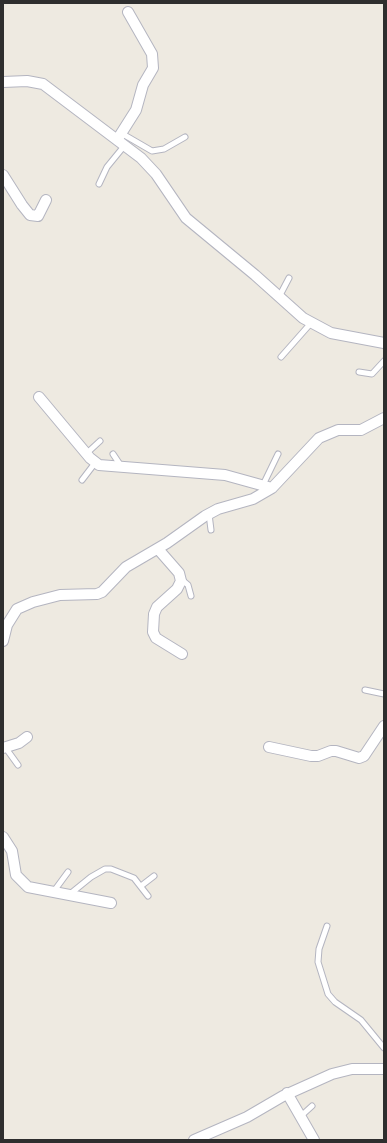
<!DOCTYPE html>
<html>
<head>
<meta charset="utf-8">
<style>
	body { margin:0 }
	#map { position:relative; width:387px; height:1143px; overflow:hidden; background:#eeeae1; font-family:Commissioner,sans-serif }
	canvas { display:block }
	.frame { position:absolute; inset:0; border:4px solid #2e2e2e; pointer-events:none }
</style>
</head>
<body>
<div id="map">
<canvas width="387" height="1143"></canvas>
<div class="frame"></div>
</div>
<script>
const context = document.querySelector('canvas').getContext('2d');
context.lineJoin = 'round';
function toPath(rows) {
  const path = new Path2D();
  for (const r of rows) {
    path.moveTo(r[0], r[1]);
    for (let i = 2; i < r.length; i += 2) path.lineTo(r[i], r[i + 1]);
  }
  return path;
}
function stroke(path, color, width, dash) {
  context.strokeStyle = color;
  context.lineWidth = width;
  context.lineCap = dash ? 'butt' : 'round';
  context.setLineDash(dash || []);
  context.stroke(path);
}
const service = toPath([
	[121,133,152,151,164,149,185,137],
	[99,184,107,167,125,145],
	[279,297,289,278],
	[281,357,311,323],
	[359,372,372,374,384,361],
	[87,453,100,441],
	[113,454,121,466],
	[82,480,95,463],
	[263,485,278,454],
	[209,514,211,530],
	[181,579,188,585,191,596],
	[365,690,384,694],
	[5,747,18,765],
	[141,886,154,876],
	[54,891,68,872],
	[70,894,91,877,105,869,111,869,134,878,148,896],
	[327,926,319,949,318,962,328,994,335,1002,361,1020,384,1048],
	[301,1116,312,1106]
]);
const minor = toPath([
	[3,82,27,81,43,84,141,158,156,174,186,218,255,275,303,318,331,333,384,343],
	[117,140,136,110,143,85,153,68,152,54,128,12],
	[3,175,22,205,30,215,38,216,46,200],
	[39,397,90,458,99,465,225,475,272,488],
	[158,549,179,573,181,581,177,589,157,607,154,614,153,632,156,638,182,654],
	[3,641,7,625,17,609,33,602,60,595,97,594,102,592,126,567,167,543,205,516,218,509,253,499,272,488,319,438,338,430,361,430,384,418],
	[269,747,311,756,318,756,331,751,336,751,359,758,364,756,384,726],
	[3,748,19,743,27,737],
	[3,837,12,851,16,875,28,887,111,903],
	[287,1093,314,1140],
	[194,1140,247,1117,283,1096,332,1074,352,1069,384,1069]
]);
stroke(service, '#b4b5c0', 7);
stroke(minor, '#b4b5c0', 12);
stroke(service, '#fff', 5);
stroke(minor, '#fff', 10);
</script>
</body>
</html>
